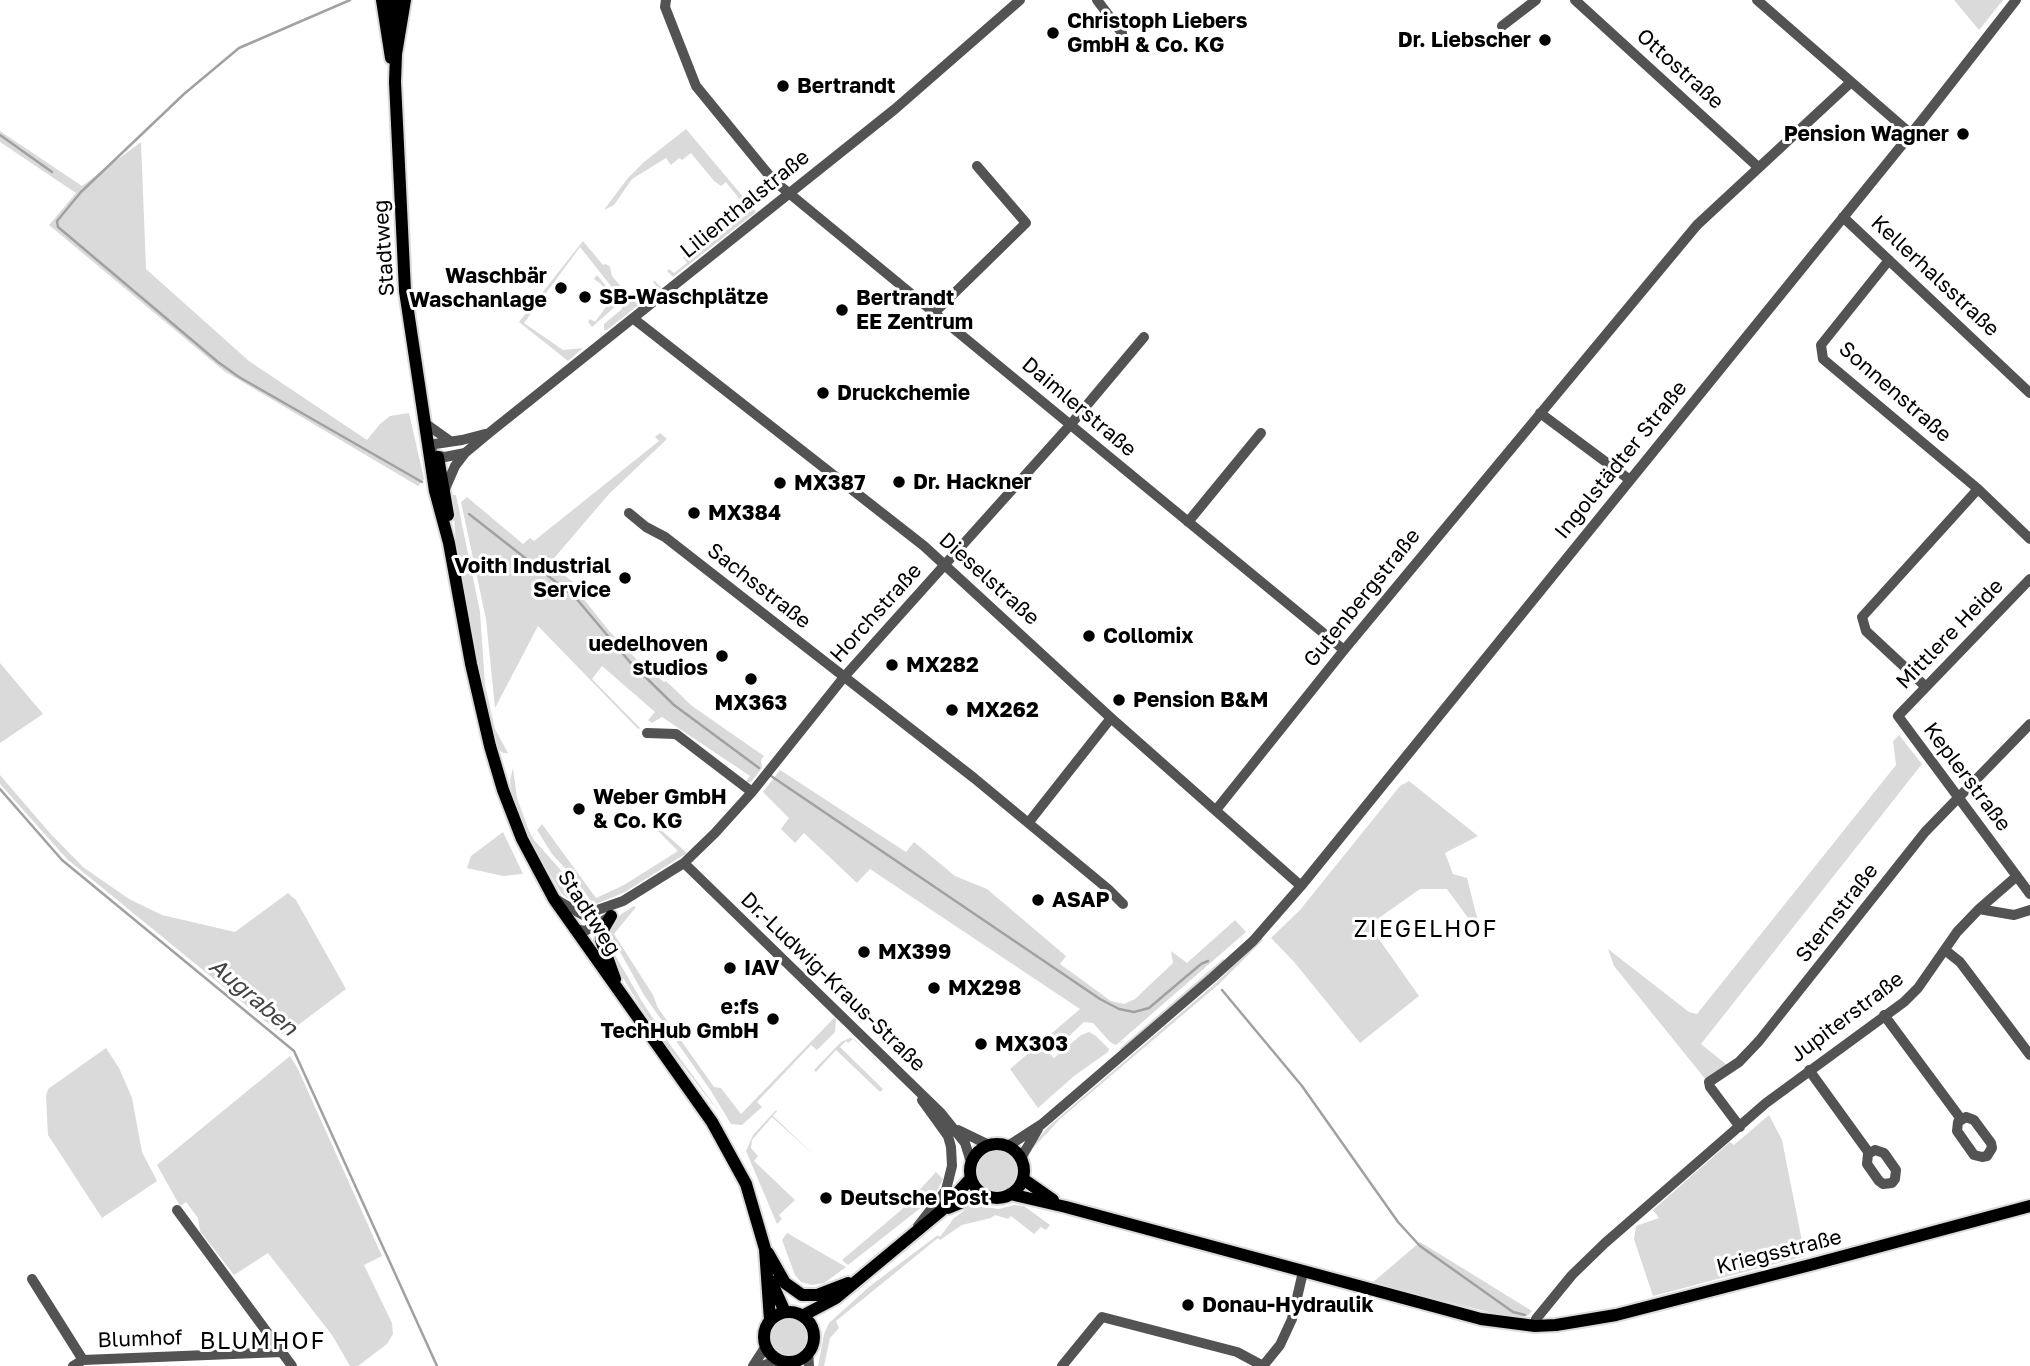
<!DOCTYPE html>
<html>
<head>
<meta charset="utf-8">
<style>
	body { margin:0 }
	canvas { display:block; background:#fff }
</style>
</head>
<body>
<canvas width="2030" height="1366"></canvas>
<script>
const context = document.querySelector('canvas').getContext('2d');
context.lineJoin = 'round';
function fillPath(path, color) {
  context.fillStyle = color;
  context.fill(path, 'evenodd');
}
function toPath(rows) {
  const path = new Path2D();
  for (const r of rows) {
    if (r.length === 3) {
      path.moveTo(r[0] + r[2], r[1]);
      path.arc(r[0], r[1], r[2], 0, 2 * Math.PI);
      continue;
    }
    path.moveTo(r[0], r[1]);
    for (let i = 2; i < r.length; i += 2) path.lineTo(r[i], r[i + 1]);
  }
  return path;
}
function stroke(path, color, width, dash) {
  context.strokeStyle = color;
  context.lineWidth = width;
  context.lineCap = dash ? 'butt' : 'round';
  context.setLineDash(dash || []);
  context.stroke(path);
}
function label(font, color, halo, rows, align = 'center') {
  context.font = font + ' "Golos Text",sans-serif';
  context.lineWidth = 6;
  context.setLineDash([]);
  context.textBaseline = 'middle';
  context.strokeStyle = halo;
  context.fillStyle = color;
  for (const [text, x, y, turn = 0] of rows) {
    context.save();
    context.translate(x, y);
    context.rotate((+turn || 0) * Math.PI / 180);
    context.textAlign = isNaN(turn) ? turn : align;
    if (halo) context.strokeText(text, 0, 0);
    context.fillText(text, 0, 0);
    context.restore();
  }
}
fillPath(toPath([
	[1954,0,2003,0,1979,30],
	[686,129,756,212,673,277,667,271,669,269,674,273,687,263,683,257,686,255,690,260,744,216,740,211,745,206,726,182,721,186,714,181,691,153,682,160,679,158,671,165,666,158,632,179,614,205,604,210,627,179,644,162],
	[0,131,82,186,141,142,146,269,249,361,367,440,380,424,390,416,409,413,424,479,418,486,224,371,49,225,76,193,0,142],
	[583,241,603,265,606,264,610,267,612,276,629,296,637,296,641,300,657,287,653,282,655,281,661,287,607,330,604,330,604,324,622,309,622,300,580,247,524,323,563,350,583,348,568,361,519,322],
	[597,275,615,297,617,305,592,327,588,322,590,319,595,322,611,300,601,284,594,279],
	[660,433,667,439,609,494,549,564,573,582,578,592,610,632,641,664,664,682,666,681,692,706,764,756,761,760,762,768,751,782,745,783,750,776,662,717,652,723,648,720,655,712,602,666,592,679,640,728,638,729,538,626,495,708,486,619,461,502,467,497,523,544,530,538,534,541,659,441,655,437],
	[452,495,456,495,480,612,485,685,495,729,508,753,503,753,497,748,482,689,456,542],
	[0,663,43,714,0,743],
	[1899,735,1922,764,1701,1044,1727,1065,1706,1080,1614,966,1608,949,1689,1012,1697,1014,1896,765,1893,741],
	[513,768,517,798,529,831,534,840,574,885,588,908,577,906,561,893,533,845,512,795,510,781],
	[780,770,906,852,914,842,955,876,987,889,1066,956,1060,964,1111,1001,1124,1004,1135,999,1173,963,1171,951,1187,963,1235,920,1246,932,1116,1045,1110,1042,1093,1023,1084,1022,1050,1054,1054,1058,1081,1035,1089,1032,1096,1036,1109,1049,1108,1052,1074,1076,1038,1108,1010,1069,1080,1009,870,869,857,883,804,833,795,843,781,829,789,818,763,792],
	[0,775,49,832,83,867,129,899,162,915,235,932,288,893,296,900,346,989,285,1035,280,1033,67,859,0,784],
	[1409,781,1478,836,1445,853,1453,874,1467,878,1482,937,1447,889,1420,889,1369,925,1419,996,1360,1043,1295,963,1271,938,1300,910,1400,786],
	[542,824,596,898,624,885,678,851,657,830,662,831,687,853,625,892,594,905,575,879,552,854,537,830],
	[503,832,523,874,503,876,467,868,471,856],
	[634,906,636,907,614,934,653,995,658,1008,714,1087,721,1088,741,1114,834,1018,836,1019,835,1032,817,1050,811,1045,757,1102,762,1107,742,1125,731,1124,711,1091,644,995,609,932,620,915],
	[1261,938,1263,940,1219,984,1060,1119,1033,1148,1031,1147,1048,1127,1217,982],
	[607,941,641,1000,671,1046,723,1117,669,1048,638,1003,611,958],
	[1223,959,1225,960,1211,974,1122,1049,1119,1049],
	[850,1038,854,1039,889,1072,853,1039,848,1043,846,1041,840,1047,883,1089,880,1092,836,1050,816,1072,814,1070,841,1042],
	[106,1048,119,1068,132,1098,142,1152,157,1181,102,1218,48,1135,46,1096,48,1089],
	[290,1056,297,1067,382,1256,364,1265,392,1323,393,1334,387,1344,358,1366,350,1366,332,1335,268,1253,234,1275,200,1231,198,1218,186,1202,180,1206,157,1165],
	[776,1110,777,1111,773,1116,815,1156,772,1117,752,1140,751,1148,758,1156,754,1161,795,1200,779,1215,782,1219,777,1224,746,1151,753,1135],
	[1769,1115,1782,1140,1805,1256,1653,1296,1634,1239,1636,1226,1659,1218,1653,1210,1730,1142,1734,1145],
	[996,1170,22],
	[936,1172,943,1179,936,1193,923,1206,848,1265,842,1260,900,1211],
	[1014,1205,1024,1206,1050,1225,1046,1230,1041,1227,1034,1234,1011,1216,1008,1219,995,1215,991,1218,962,1225,940,1240,938,1238,836,1321,839,1328,830,1338,824,1366,818,1366,824,1334,829,1323,870,1286,938,1235,940,1237,954,1218,969,1207,976,1206,999,1209],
	[787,1233,846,1267,824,1283,812,1285,801,1282,795,1275,782,1240],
	[1420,1242,1532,1311,1527,1316,1505,1316,1372,1283],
	[789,1338,19]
]), '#dadada');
stroke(toPath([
	[350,0,239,48,184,94,81,192,57,221,58,227,218,362,239,377,422,482],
	[0,135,52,172],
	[469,514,575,597,629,661,674,705,759,768],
	[771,776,1100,999,1119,1009,1134,1012,1149,1008,1201,964,1208,961],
	[0,789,62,860,294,1051,437,1366],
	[1222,990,1302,1086,1398,1222,1420,1246,1513,1312,1525,1315]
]), '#a1a1a1', 2.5);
const major = toPath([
	[382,0,391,58],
	[394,0,395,33],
	[405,0,396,54,395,82,405,291,435,491,449,543,471,664,490,746,503,790,522,839,554,899,712,1122,746,1184,765,1249,770,1320],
	[438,457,448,515],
	[611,916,604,928,601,940,615,979],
	[997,1171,27],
	[1023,1179,1053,1200],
	[1010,1194,1066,1207,1481,1319,1535,1326,1556,1325,1616,1315,1814,1264,2030,1206],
	[948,1208,982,1194],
	[768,1253,785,1283,802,1295,817,1295,848,1283],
	[771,1281,785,1312],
	[789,1337,25],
	[802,1316,836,1298,941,1211,971,1178]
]);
stroke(major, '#dbdbdb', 16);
stroke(toPath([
	[666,0,665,7,696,86,773,180,1344,650],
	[1097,0,1122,33],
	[1575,0,1758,167],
	[1757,0,1911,134],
	[1502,26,1536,0],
	[1843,217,2030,393],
	[1889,260,1821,345,1823,359,1978,489,2030,539],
	[935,312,1026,223,977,166],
	[634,319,924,546,1111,718,1301,886],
	[1540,413,1630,480],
	[429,426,450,441],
	[432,455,445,457,465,453],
	[431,456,432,447,435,444,462,440,485,434],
	[445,489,455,466,465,453,489,433,895,109,1020,0],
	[629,513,646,527,665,537,974,778,1108,889,1123,904],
	[1188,522,1261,433],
	[2030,579,1898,716,2030,894],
	[1925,686,1866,631,1862,617,1978,489],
	[647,733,676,734,752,792],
	[1216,810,1344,650,1697,225,1850,83],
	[1029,822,1111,718],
	[684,863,941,1113,965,1143,971,1162],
	[557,900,583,915,623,901,684,863,715,833,752,792,844,677,1071,424,1144,337],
	[1979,909,2017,876],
	[574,929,585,931,608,918],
	[1945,950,1960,962,2030,1055],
	[1884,1015,1961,1119],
	[1809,1070,1869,1153],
	[1966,1117,1974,1120,1991,1143,1992,1148,1987,1156,1982,1157,1974,1155,1957,1131,1958,1122,1966,1117],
	[1740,1127,1710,1087,1709,1082,1739,1062,1759,1041,1925,832,2030,724],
	[958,1130,989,1145],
	[1008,1146,1042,1124,1212,978,1253,941,1301,886,1923,119,2016,0],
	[1875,1150,1884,1153,1896,1170,1895,1179,1892,1183,1883,1184,1879,1181,1867,1164,1868,1154,1875,1150],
	[1021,1158,1038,1129],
	[177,1210,292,1366],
	[918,1226,946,1190,952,1166,951,1147,948,1136,922,1100],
	[32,1279,83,1360],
	[1535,1326,1536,1319,1572,1275,1605,1243,1766,1103,1904,1002,1918,988,1957,932,1979,909,2014,915,2030,910],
	[808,1353,809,1366],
	[789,1362,791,1366],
	[73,1366,83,1360,282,1352],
	[753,1366,766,1346],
	[762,1366,779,1360],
	[1062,1366,1102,1317,1237,1352,1263,1366],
	[1263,1366,1280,1345,1292,1319,1303,1272]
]), '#535353', 10);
stroke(major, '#000', 12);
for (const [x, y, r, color] of [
	[1053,33,7,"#000"],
	[1545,40,7,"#000"],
	[783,86,7,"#000"],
	[1963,134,7,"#000"],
	[561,288,7,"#000"],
	[585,297,7,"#000"],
	[842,310,7,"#000"],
	[823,393,7,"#000"],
	[899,482,7,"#000"],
	[780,483,7,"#000"],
	[694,513,7,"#000"],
	[625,578,7,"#000"],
	[1089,636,7,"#000"],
	[722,656,7,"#000"],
	[892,665,7,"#000"],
	[751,679,7,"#000"],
	[1119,700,7,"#000"],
	[952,710,7,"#000"],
	[579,809,7,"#000"],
	[1038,900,7,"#000"],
	[864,952,7,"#000"],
	[730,968,7,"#000"],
	[934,988,7,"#000"],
	[773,1019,7,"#000"],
	[981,1044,7,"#000"],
	[826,1198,7,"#000"],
	[1188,1305,7,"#000"]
]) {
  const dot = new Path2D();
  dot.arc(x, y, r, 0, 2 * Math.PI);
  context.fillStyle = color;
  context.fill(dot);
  stroke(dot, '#fff', 2.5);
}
label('bold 21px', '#000', '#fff', [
	["Christoph Liebers",1067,21],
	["GmbH & Co. KG",1067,45],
	["Dr. Liebscher",1531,40,"right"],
	["Bertrandt",797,86],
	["Pension Wagner",1949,134,"right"],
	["Waschbär",547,276,"right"],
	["Waschanlage",547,300,"right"],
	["SB-Waschplätze",599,297],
	["Bertrandt",856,298],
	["EE Zentrum",856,322],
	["Druckchemie",837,393],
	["Dr. Hackner",913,482],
	["MX387",794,483],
	["MX384",708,513],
	["Voith Industrial",611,566,"right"],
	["Service",611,590,"right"],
	["Collomix",1103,636],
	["uedelhoven",708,644,"right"],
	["studios",708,668,"right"],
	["MX282",906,665],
	["Pension B&M",1133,700],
	["MX363",751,703,"center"],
	["MX262",966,710],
	["Weber GmbH",593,797],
	["& Co. KG",593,821],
	["ASAP",1052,900],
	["MX399",878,952],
	["IAV",744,968],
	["MX298",948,988],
	["e:fs",759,1007,"right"],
	["TechHub GmbH",759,1031,"right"],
	["MX303",995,1044],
	["Deutsche Post",840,1198],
	["Donau-Hydraulik",1202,1305]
], 'left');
label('21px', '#000', '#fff', [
	["Ottostraße",1680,69,42],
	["Lilienthalstraße",745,204,-39],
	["Stadtweg",384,248,-94],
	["Kellerhalsstraße",1935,276,43],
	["Sonnenstraße",1895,392,41],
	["Daimlerstraße",1079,407,40],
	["Ingolstädter Straße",1621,460,-51],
	["Dieselstraße",989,579,42],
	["Sachsstraße",759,586,38],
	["Gutenbergstraße",1362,598,-51],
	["Horchstraße",876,613,-48],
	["Mittlere Heide",1950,634,-46],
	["Keplerstraße",1967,777,53],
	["Stadtweg",589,913,57],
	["Sternstraße",1837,913,-52],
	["Dr.-Ludwig-Kraus-Straße",833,982,44],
	["Jupiterstraße",1847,1017,-37],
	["Kriegsstraße",1779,1252,-14],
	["Blumhof",140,1339,-2]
]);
context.letterSpacing = '2px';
label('23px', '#000', '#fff', [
	["ZIEGELHOF",1426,930],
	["BLUMHOF",263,1342]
]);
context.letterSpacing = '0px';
label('italic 23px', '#424242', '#fff', [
	["Augraben",253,997,40]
]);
</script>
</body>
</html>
